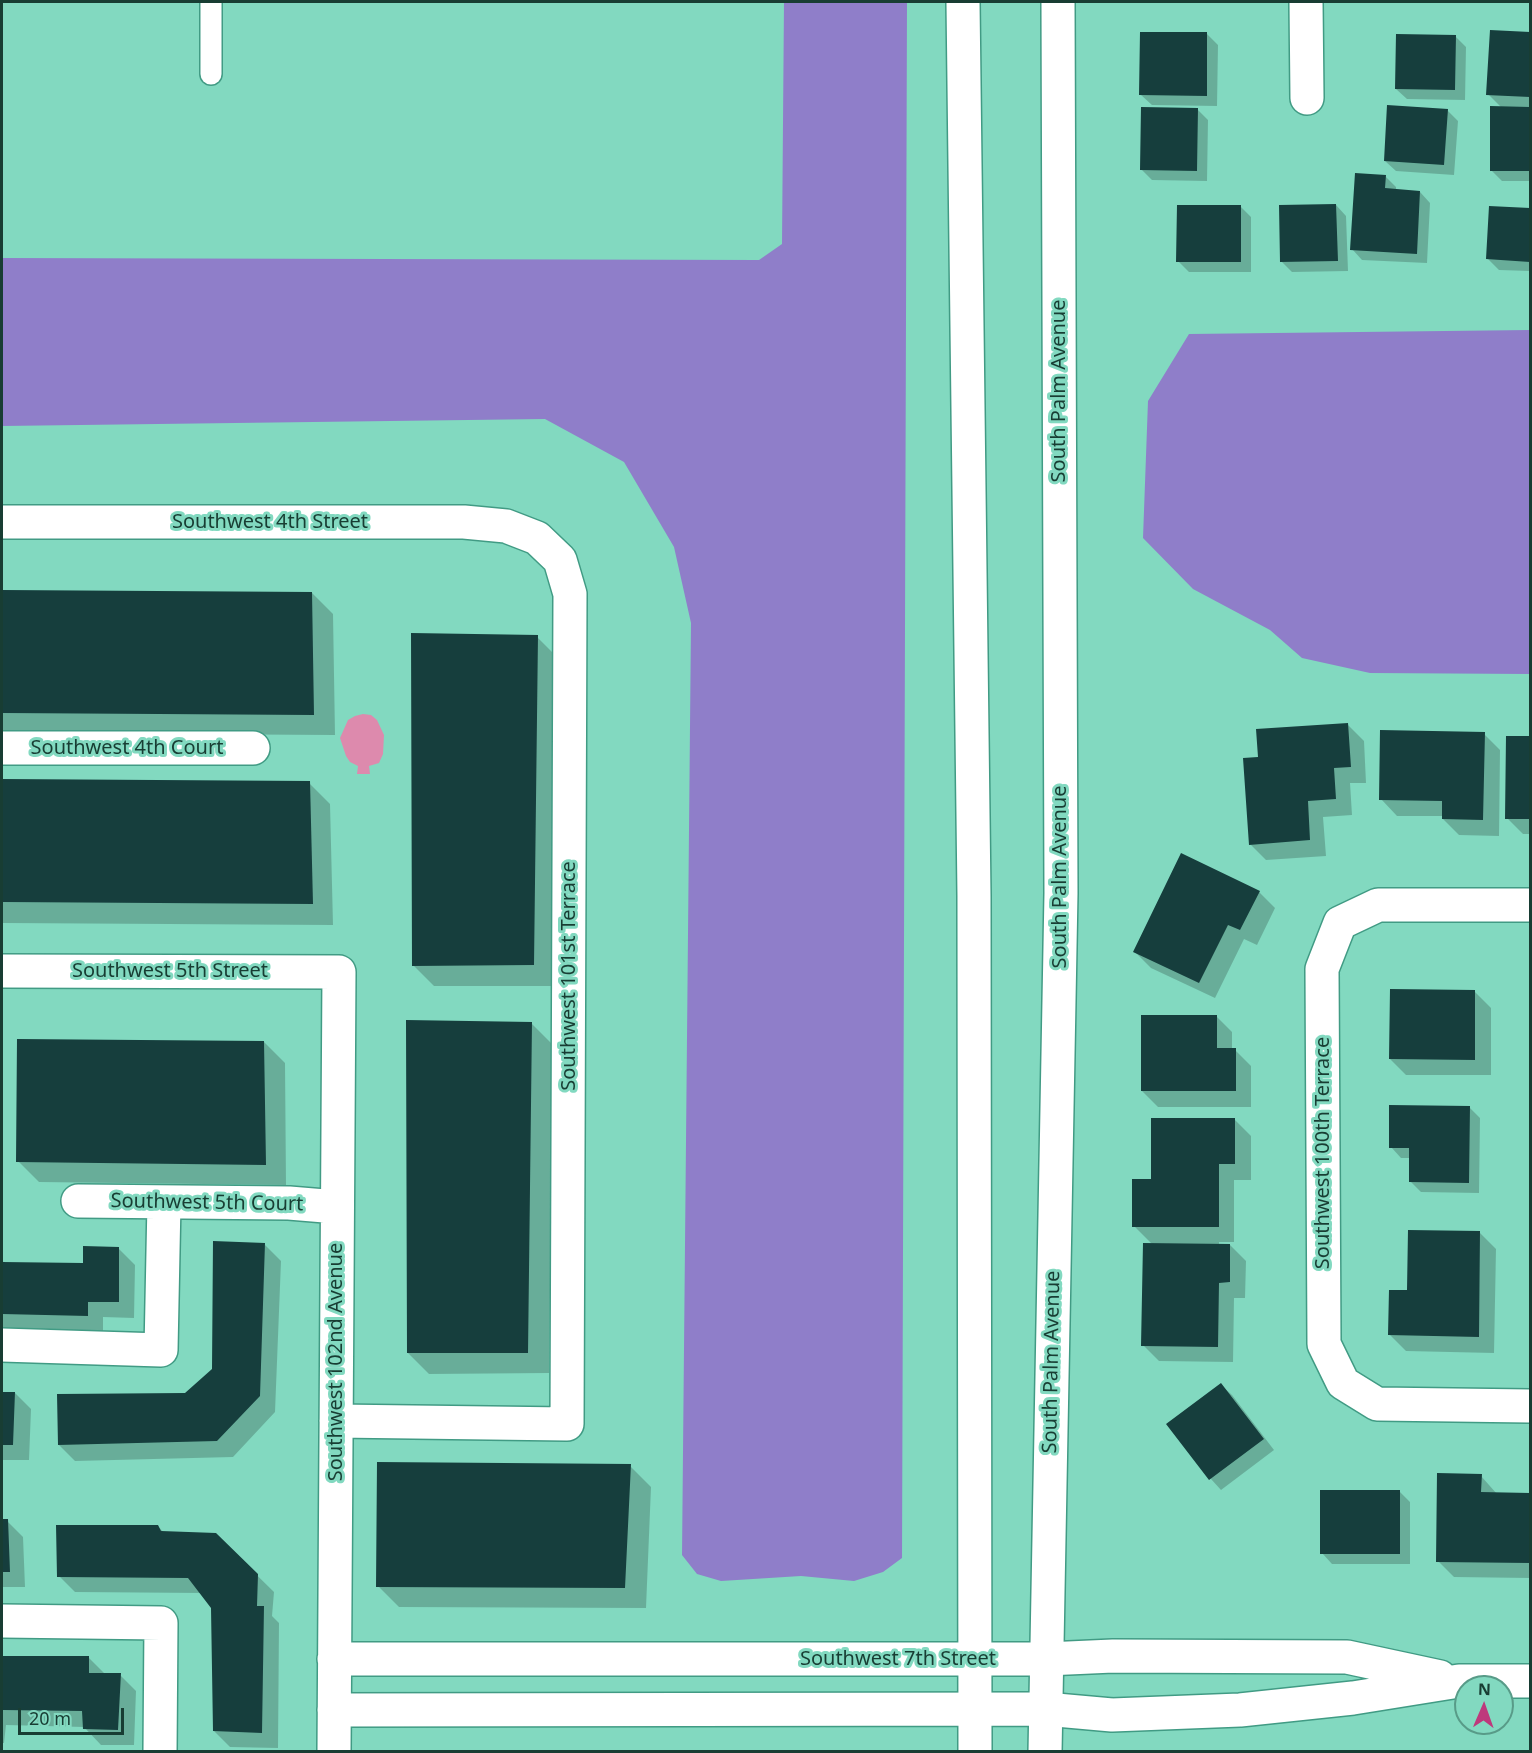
<!DOCTYPE html>
<html>
<head>
<meta charset="utf-8">
<style>
	body { margin:0 }
	#map { position:relative; width:1532px; height:1753px; overflow:hidden; background:#82d9c0; font-family:"Noto Sans",sans-serif }
	canvas { display:block }
	.frame { position:absolute; inset:0; border:3px solid #183d33; pointer-events:none }
	.north { position:absolute; left:1454px; top:1675px; width:60px; height:60px; box-sizing:border-box; background:#82d9c0; border:2px solid #589b88; border-radius:50%; rotate:2deg; font-size:16px; font-weight:700; line-height:24px; text-align:center; color:#183d33 }
	.north::after { content:''; display:block; margin:auto; width:21px; height:27px; background:#be397c; clip-path:polygon(50% 0,100% 100%,50% 72%,0 100%) }
	.scale { position:absolute; left:18px; top:1708px; width:106px; height:27px; box-sizing:border-box; border:3px solid #183d33; border-top:0; padding-left:8px; font-size:18px; line-height:21px; white-space:nowrap; color:#183d33; -webkit-text-stroke:4px #82d9c0; paint-order:stroke }
</style>
</head>
<body>
<div id="map">
<canvas width="1532" height="1753"></canvas>
<div class="frame"></div>
<div class="north">N</div>
<div class="scale">20 m</div>
</div>
<script>
const context = document.querySelector('canvas').getContext('2d');
context.lineJoin = 'round';
function fillPath(path, color) {
  context.fillStyle = color;
  context.fill(path, 'evenodd');
}
function toPath(rows) {
  const path = new Path2D();
  for (const r of rows) {
    path.moveTo(r[0], r[1]);
    for (let i = 2; i < r.length; i += 2) path.lineTo(r[i], r[i + 1]);
  }
  return path;
}
function stroke(path, color, width, dash) {
  context.strokeStyle = color;
  context.lineWidth = width;
  context.lineCap = dash ? 'butt' : 'round';
  context.setLineDash(dash || []);
  context.stroke(path);
}
function label(font, color, halo, rows, align = 'center') {
  context.font = font + ' "Noto Sans",sans-serif';
  context.lineWidth = 6;
  context.setLineDash([]);
  context.textBaseline = 'middle';
  context.strokeStyle = halo;
  context.fillStyle = color;
  for (const [text, x, y, turn = 0] of rows) {
    context.save();
    context.translate(x, y);
    context.rotate((+turn || 0) * Math.PI / 180);
    context.textAlign = isNaN(turn) ? turn : align;
    if (halo) context.strokeText(text, 0, 0);
    context.fillText(text, 0, 0);
    context.restore();
  }
}
fillPath(toPath([
	[363,714,371,715,377,720,384,735,383,754,379,763,369,766,370,774,357,774,358,766,350,762,346,756,340,738,348,720,355,716]
]), '#dd8aad');
fillPath(toPath([
	[784,2,907,2,902,1558,883,1572,854,1581,801,1576,721,1581,697,1574,682,1555,691,623,674,547,624,462,545,419,2,426,2,258,759,260,782,244],
	[1530,330,1530,674,1370,673,1302,658,1270,630,1193,589,1143,538,1148,401,1189,334]
]), '#8f7ec9');
fillPath(toPath([
	[1491,31,1530,33,1530,181,1502,181,1491,170,1502,108,1488,94],
	[1207,34,1218,45,1217,106,1152,105,1141,95],
	[1455,36,1466,47,1465,100,1407,99,1396,89],
	[1197,109,1208,120,1207,181,1152,180,1141,169],
	[1447,110,1458,121,1454,175,1396,171,1385,161],
	[1385,176,1396,187,1396,191,1420,192,1430,203,1427,263,1362,260,1352,249],
	[1336,205,1346,216,1348,271,1292,272,1281,261],
	[1240,206,1251,217,1251,272,1189,272,1178,261],
	[1491,207,1530,210,1530,271,1499,270,1488,259],
	[2,591,312,593,333,614,335,735,5,733,2,730],
	[537,637,558,658,554,986,434,986,413,965],
	[1348,725,1364,741,1366,783,1350,783,1352,815,1323,817,1326,856,1266,860,1250,844,1260,759],
	[1484,734,1500,750,1499,836,1459,835,1443,819,1443,816,1397,816,1381,799],
	[1508,737,1530,738,1530,834,1523,834,1507,818],
	[2,781,309,783,330,804,333,925,3,923],
	[1259,892,1275,908,1257,945,1244,939,1215,998,1151,968,1135,952],
	[1475,992,1491,1008,1491,1075,1406,1075,1390,1059],
	[1216,1016,1232,1032,1232,1050,1235,1050,1251,1066,1251,1107,1158,1107,1142,1091],
	[532,1024,553,1045,549,1373,429,1374,408,1353],
	[264,1042,285,1063,286,1185,39,1182,18,1161],
	[1469,1107,1480,1118,1479,1193,1421,1192,1410,1181,1411,1158,1401,1158,1391,1147],
	[1235,1120,1251,1136,1251,1180,1234,1180,1234,1242,1219,1242,1219,1245,1230,1245,1246,1261,1245,1298,1234,1298,1233,1362,1159,1361,1143,1345,1152,1244,1134,1226,1152,1180],
	[1480,1233,1496,1249,1494,1353,1406,1351,1390,1335,1408,1291],
	[265,1245,281,1261,275,1412,233,1457,75,1461,59,1445,186,1395,213,1370],
	[119,1249,135,1265,134,1318,103,1317,103,1331,2,1329,2,1260,5,1264,84,1265],
	[1221,1385,1232,1395,1274,1450,1221,1490,1211,1479,1168,1424],
	[2,1393,15,1393,31,1409,29,1460,2,1460],
	[630,1466,651,1487,646,1608,399,1607,378,1586],
	[1481,1476,1497,1494,1530,1494,1530,1578,1454,1577,1438,1561],
	[1399,1491,1410,1502,1410,1564,1332,1564,1322,1553],
	[2,1521,7,1521,23,1537,25,1587,2,1587],
	[158,1526,164,1533,216,1535,274,1592,272,1616,279,1623,278,1748,230,1747,214,1731,213,1608,202,1593,75,1592,59,1576],
	[2,1657,88,1657,104,1673,120,1675,136,1691,134,1745,101,1745,84,1727,6,1725,4,1743,2,1743]
]), '#0003');
fillPath(toPath([
	[1490,30,1530,32,1530,97,1486,95],
	[1140,32,1207,32,1207,96,1139,95],
	[1396,34,1456,35,1455,90,1395,89],
	[1387,105,1448,109,1444,165,1384,161],
	[1490,106,1530,107,1530,171,1490,171],
	[1141,107,1198,108,1197,171,1140,170],
	[1355,173,1386,175,1385,188,1420,191,1417,254,1350,250],
	[1336,204,1338,261,1280,262,1279,205],
	[1177,205,1241,205,1241,262,1176,262],
	[1489,206,1530,208,1530,262,1486,259],
	[2,590,312,592,314,715,2,713],
	[411,633,538,635,534,965,412,966],
	[1348,723,1351,767,1334,768,1336,799,1308,801,1310,840,1249,845,1243,758,1258,757,1256,729],
	[1380,730,1485,732,1483,820,1442,819,1442,801,1379,800],
	[1506,736,1530,736,1530,819,1505,819],
	[2,779,310,781,313,904,2,902],
	[1181,853,1260,891,1240,930,1228,925,1199,983,1133,952],
	[1390,989,1475,990,1475,1060,1389,1059],
	[1141,1015,1217,1015,1217,1048,1236,1048,1236,1091,1141,1091],
	[406,1020,532,1022,528,1353,407,1353],
	[17,1039,264,1041,266,1165,16,1162],
	[1389,1105,1470,1106,1469,1183,1409,1182,1409,1148,1389,1148],
	[1151,1118,1235,1118,1235,1164,1219,1164,1219,1227,1132,1227,1132,1179,1151,1179],
	[1408,1230,1480,1231,1479,1337,1388,1335,1389,1290,1407,1290],
	[213,1241,265,1243,260,1396,217,1441,58,1445,57,1394,185,1393,212,1369],
	[1143,1243,1230,1244,1230,1282,1219,1283,1218,1347,1141,1346],
	[83,1246,119,1247,119,1302,88,1302,88,1316,2,1314,2,1262,83,1263],
	[1221,1383,1264,1439,1209,1480,1166,1424],
	[2,1392,15,1392,13,1445,2,1445],
	[377,1462,631,1464,625,1588,376,1587],
	[1437,1473,1482,1474,1481,1492,1530,1493,1530,1563,1436,1562],
	[1320,1490,1400,1490,1400,1554,1320,1554],
	[2,1519,8,1519,10,1572,2,1572],
	[56,1525,158,1525,161,1531,216,1533,258,1574,257,1606,264,1606,262,1733,213,1731,211,1608,188,1578,57,1577],
	[2,1656,89,1656,89,1673,121,1673,118,1730,83,1729,82,1711,2,1710]
]), '#163e3d');
const lane = toPath([
	[211,74,211,2]
]);
const street = toPath([
	[1306,2,1307,98],
	[2,522,464,522,506,526,537,538,560,560,570,594,567,1424,336,1421],
	[2,748,253,748],
	[1530,905,1378,905,1340,923,1322,969,1324,1344,1343,1383,1377,1404,1530,1406],
	[2,971,339,972,334,1752],
	[78,1201,289,1203,337,1207],
	[2,1345,161,1350,164,1202],
	[2,1621,161,1623,160,1752],
	[334,1659,1046,1659,1113,1656,1347,1657,1440,1677],
	[334,1710,1045,1709,1112,1715,1240,1710,1353,1698,1459,1681,1530,1681]
]);
const secondary = toPath([
	[963,2,974,896,975,1752],
	[1045,1752,1061,893,1058,2]
]);
stroke(lane, '#419b84', 24);
stroke(street, '#419b84', 36);
stroke(secondary, '#419b84', 36);
stroke(lane, '#fff', 21);
stroke(street, '#fff', 33);
stroke(secondary, '#fff', 33);
label('20px', '#183d33', '#82d9c0', [
	["South Palm Avenue",1059,391,-90],
	["Southwest 4th Street",270,522],
	["Southwest 4th Court",127,748],
	["South Palm Avenue",1060,877,-90],
	["Southwest 5th Street",170,971],
	["Southwest 101st Terrace",569,976,-90],
	["Southwest 100th Terrace",1323,1153,-90],
	["Southwest 5th Court",207,1203,1],
	["Southwest 102nd Avenue",336,1362,-90],
	["South Palm Avenue",1052,1362,-89],
	["Southwest 7th Street",898,1659]
]);
</script>
</body>
</html>
